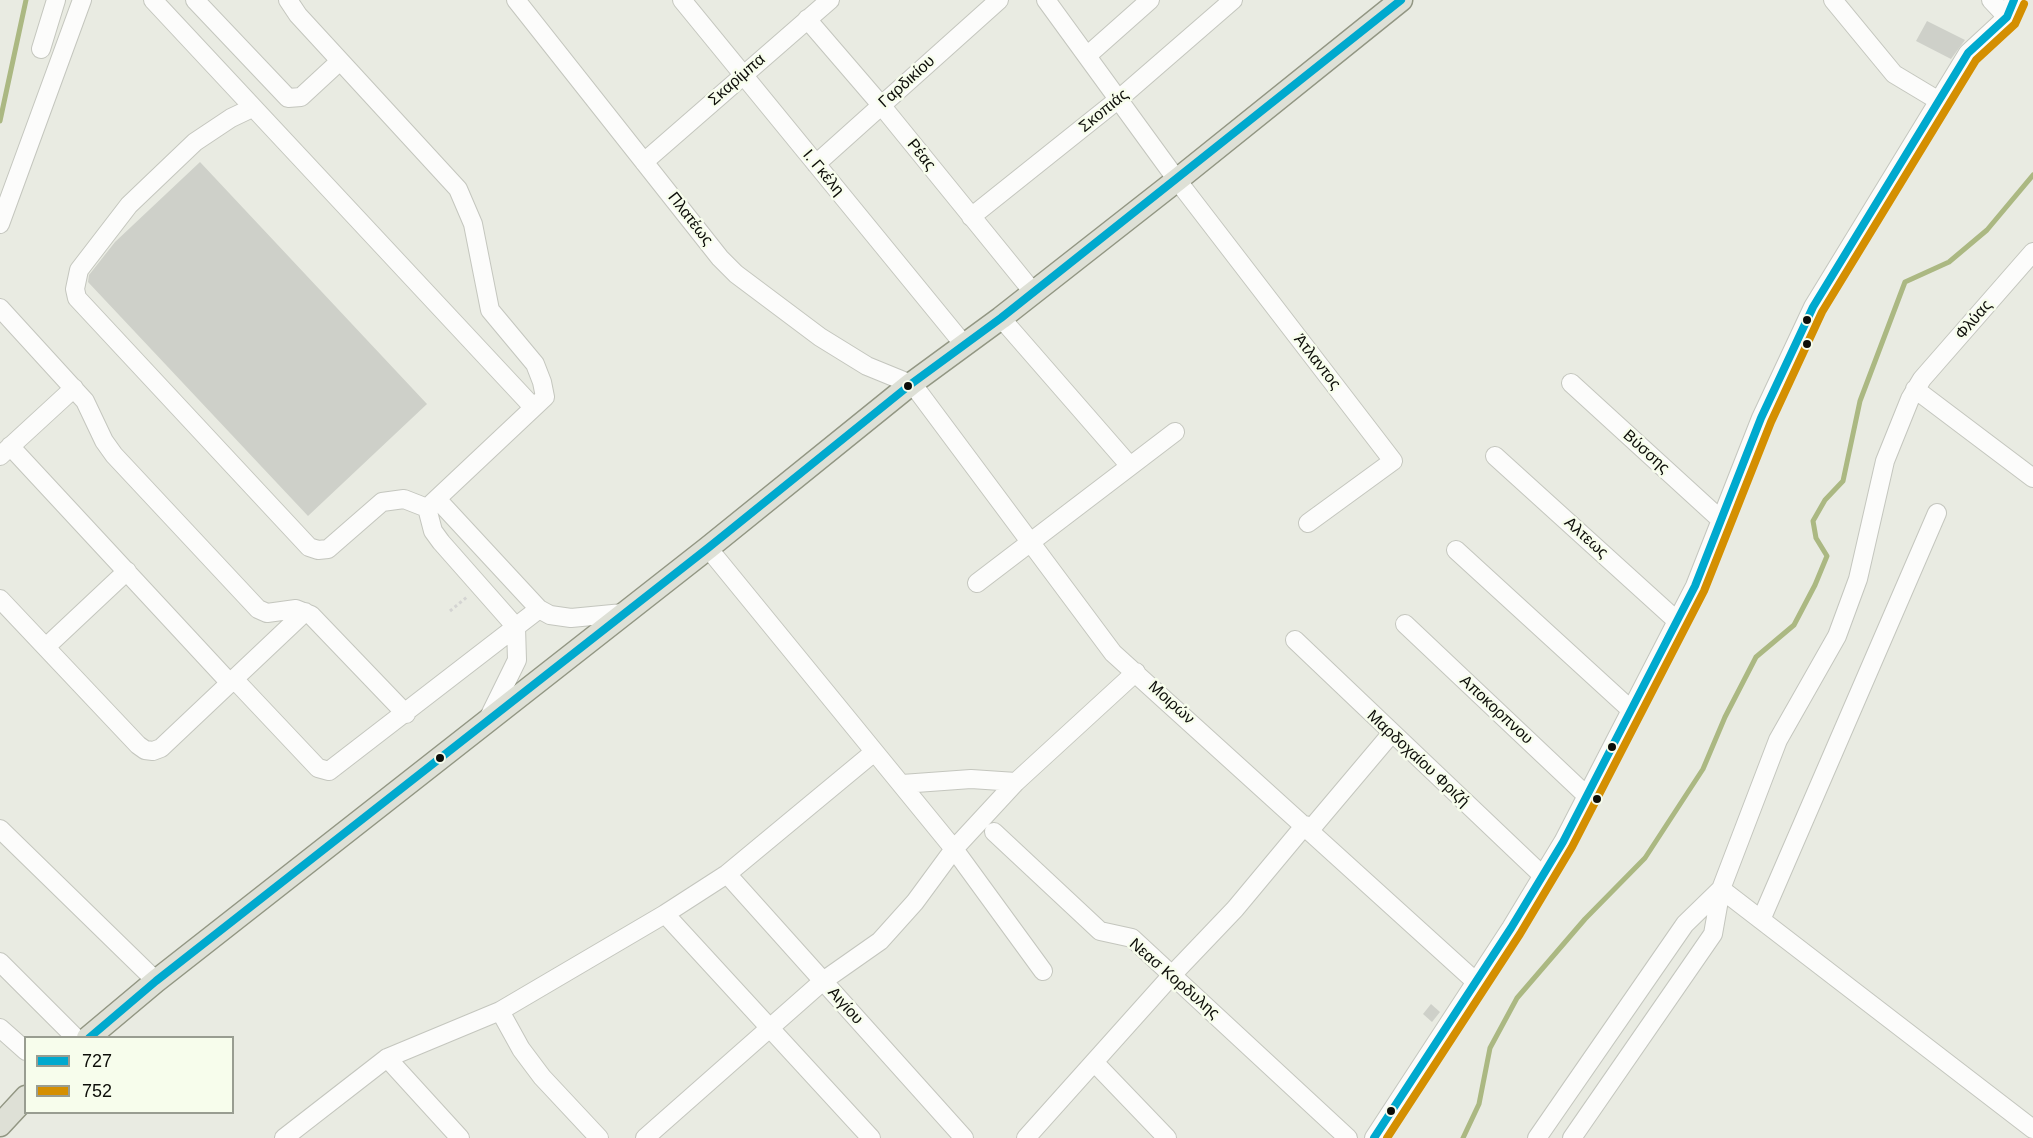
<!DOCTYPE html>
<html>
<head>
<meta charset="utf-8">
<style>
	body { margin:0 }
	#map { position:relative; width:2033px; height:1138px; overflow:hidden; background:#e9ebe2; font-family:Arial,sans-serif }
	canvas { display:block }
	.legend { position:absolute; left:24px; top:1036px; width:210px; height:78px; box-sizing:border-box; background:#f7fdec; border:2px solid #999d91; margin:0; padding:8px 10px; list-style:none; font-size:18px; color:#0d0e09 }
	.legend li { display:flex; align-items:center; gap:12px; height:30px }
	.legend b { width:30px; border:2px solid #999d91 }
</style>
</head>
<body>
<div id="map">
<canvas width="2033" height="1138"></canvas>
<ul class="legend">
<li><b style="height:8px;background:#00a9ce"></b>727</li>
<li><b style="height:8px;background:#d48f01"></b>752</li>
</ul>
</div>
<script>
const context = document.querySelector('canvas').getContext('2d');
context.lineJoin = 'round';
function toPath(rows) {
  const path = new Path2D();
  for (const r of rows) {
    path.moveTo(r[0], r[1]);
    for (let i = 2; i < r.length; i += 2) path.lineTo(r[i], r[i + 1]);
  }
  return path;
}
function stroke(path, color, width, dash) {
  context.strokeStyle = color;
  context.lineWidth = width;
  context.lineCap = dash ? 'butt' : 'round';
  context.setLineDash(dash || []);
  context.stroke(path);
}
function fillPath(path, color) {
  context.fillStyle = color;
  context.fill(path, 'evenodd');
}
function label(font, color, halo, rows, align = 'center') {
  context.font = font + ' Arial,sans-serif';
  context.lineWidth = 5;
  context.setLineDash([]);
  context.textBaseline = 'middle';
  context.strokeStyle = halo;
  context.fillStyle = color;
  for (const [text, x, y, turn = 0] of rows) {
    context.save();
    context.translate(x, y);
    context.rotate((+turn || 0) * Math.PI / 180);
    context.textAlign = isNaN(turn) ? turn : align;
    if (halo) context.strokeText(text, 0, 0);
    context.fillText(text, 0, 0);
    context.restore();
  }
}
stroke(toPath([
	[0,121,26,0],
	[1463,1138,1479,1104,1490,1048,1517,998,1585,919,1645,858,1703,769,1725,717,1756,657,1794,625,1815,585,1827,556,1816,538,1813,521,1825,500,1843,481,1860,401,1905,282,1949,262,1987,230,2033,175]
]), '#abb882', 5);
fillPath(toPath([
	[1927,21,1965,40,1951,59,1916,41],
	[200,162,427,404,308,516,88,282,89,275,115,242],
	[1431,1004,1440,1012,1432,1022,1423,1014]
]), '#ced0c9');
const minor = toPath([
	[153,0,533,407],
	[195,0,288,98,301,97,340,61],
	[288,0,298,15,458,189,473,224,490,310,535,364,542,382,545,397,427,508],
	[516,0,720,258,736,274,820,337,867,366,911,384,917,390,1113,653,1476,982],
	[682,0,965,346],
	[1046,0,1177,180,1393,461,1308,523],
	[1833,0,1894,74,1939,101],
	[1991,0,2007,17],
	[807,19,881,105,1033,292],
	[41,49,56,0],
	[1088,55,1150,0],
	[252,108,231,118,195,142,129,205,79,270,75,289,77,298,309,547,318,550,328,549,382,502,404,499,427,508],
	[644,162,830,0],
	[816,164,999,0],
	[971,217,1120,98,1233,0],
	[0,224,82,0],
	[0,308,85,401,104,441,114,455,258,609,267,613,296,609,311,615,406,714],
	[1001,318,1130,466],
	[1571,383,1721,520],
	[1915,389,2033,478],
	[10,446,230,683],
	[0,456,74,388],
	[1495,456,1677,621],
	[437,499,539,609,550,615,571,618,623,613],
	[427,508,433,531,441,542,516,627,517,660,488,719],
	[708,548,954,849,1043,971],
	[1456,550,1631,710],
	[977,583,1175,432],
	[0,599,138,745,145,750,153,751,161,748,305,612],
	[1405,624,1587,796],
	[1295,640,1543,876],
	[46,647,127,571],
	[234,679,318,768,329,771,539,609],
	[902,784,971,779,1016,782,1136,672],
	[0,829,156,981],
	[1310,830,1391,734],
	[994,832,1100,931,1132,938,1348,1138],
	[727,874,964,1138],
	[1721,889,2033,1129],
	[665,914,871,1138],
	[1761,920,1937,513],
	[0,962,76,1038],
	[500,1011,521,1049,542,1077,599,1138],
	[0,1028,26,1051],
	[387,1058,460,1138],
	[1094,1062,1167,1138],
	[284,1138,387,1058,500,1011,665,914,727,874,873,753],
	[645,1138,823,981,880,941,915,902,954,849,1016,782],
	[1026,1138,1172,975,1235,909,1305,825],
	[1374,1138,1511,928,1563,842,1695,586,1761,418,1813,307,1968,53,2007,17,2014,0],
	[1537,1138,1685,924,1721,889],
	[1572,1138,1713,934,1721,889,1778,740,1837,636,1858,579,1885,461,1910,399,1922,379,2033,252]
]);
const major = toPath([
	[88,1038,156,981,708,548,911,384,1001,318,1177,180,1401,0],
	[0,1125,26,1097]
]);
stroke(minor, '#c4c6be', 20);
stroke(major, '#929683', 25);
stroke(toPath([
	[450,611,467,597]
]), '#d4d4d2', 3, [3, 3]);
stroke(minor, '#fcfcfb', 18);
stroke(major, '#dee0d6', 22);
stroke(toPath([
	[89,1038,156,981,708,548,911,384,1001,318,1401,0],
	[1374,1138,1511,928,1563,842,1695,586,1761,418,1813,307,1968,53,2007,17,2014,0]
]), '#00a9ce', 8);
stroke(toPath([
	[1387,1138,1520,934,1572,847,1704,591,1771,422,1822,312,1976,60,2015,24,2024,4]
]), '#d48f01', 8);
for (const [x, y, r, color] of [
	[1807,320,5,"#0d0e09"],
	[1807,344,5,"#0d0e09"],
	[908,386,5,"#0d0e09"],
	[1612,747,5,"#0d0e09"],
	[440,758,5,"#0d0e09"],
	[1597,799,5,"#0d0e09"],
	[1391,1111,5,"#0d0e09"]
]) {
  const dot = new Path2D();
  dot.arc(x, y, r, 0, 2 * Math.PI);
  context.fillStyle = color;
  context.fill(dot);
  stroke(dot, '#f7fdec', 2);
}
label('16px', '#0d0e09', '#f7fdec', [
	["Σκαρίμπα",737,80,-41],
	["Γαρδικίου",907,82,-42],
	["Σκοπιάς",1104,111,-39],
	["Ρέας",921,155,51],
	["Ι. Γκέλη",823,173,50],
	["Πλατέως",690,219,52],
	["Φλύας",1974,320,-49],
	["Άτλαντος",1317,362,52],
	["Βύσσης",1646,452,42],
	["Αλτεως",1586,538,42],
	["Μοιρών",1171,703,42],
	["Αποκορπνου",1496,710,43],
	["Μαρδοχαίου Φριζή",1418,759,43],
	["Νεασ Κορδυλης",1174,979,41],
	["Αιγίου",845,1006,48]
]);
</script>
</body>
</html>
